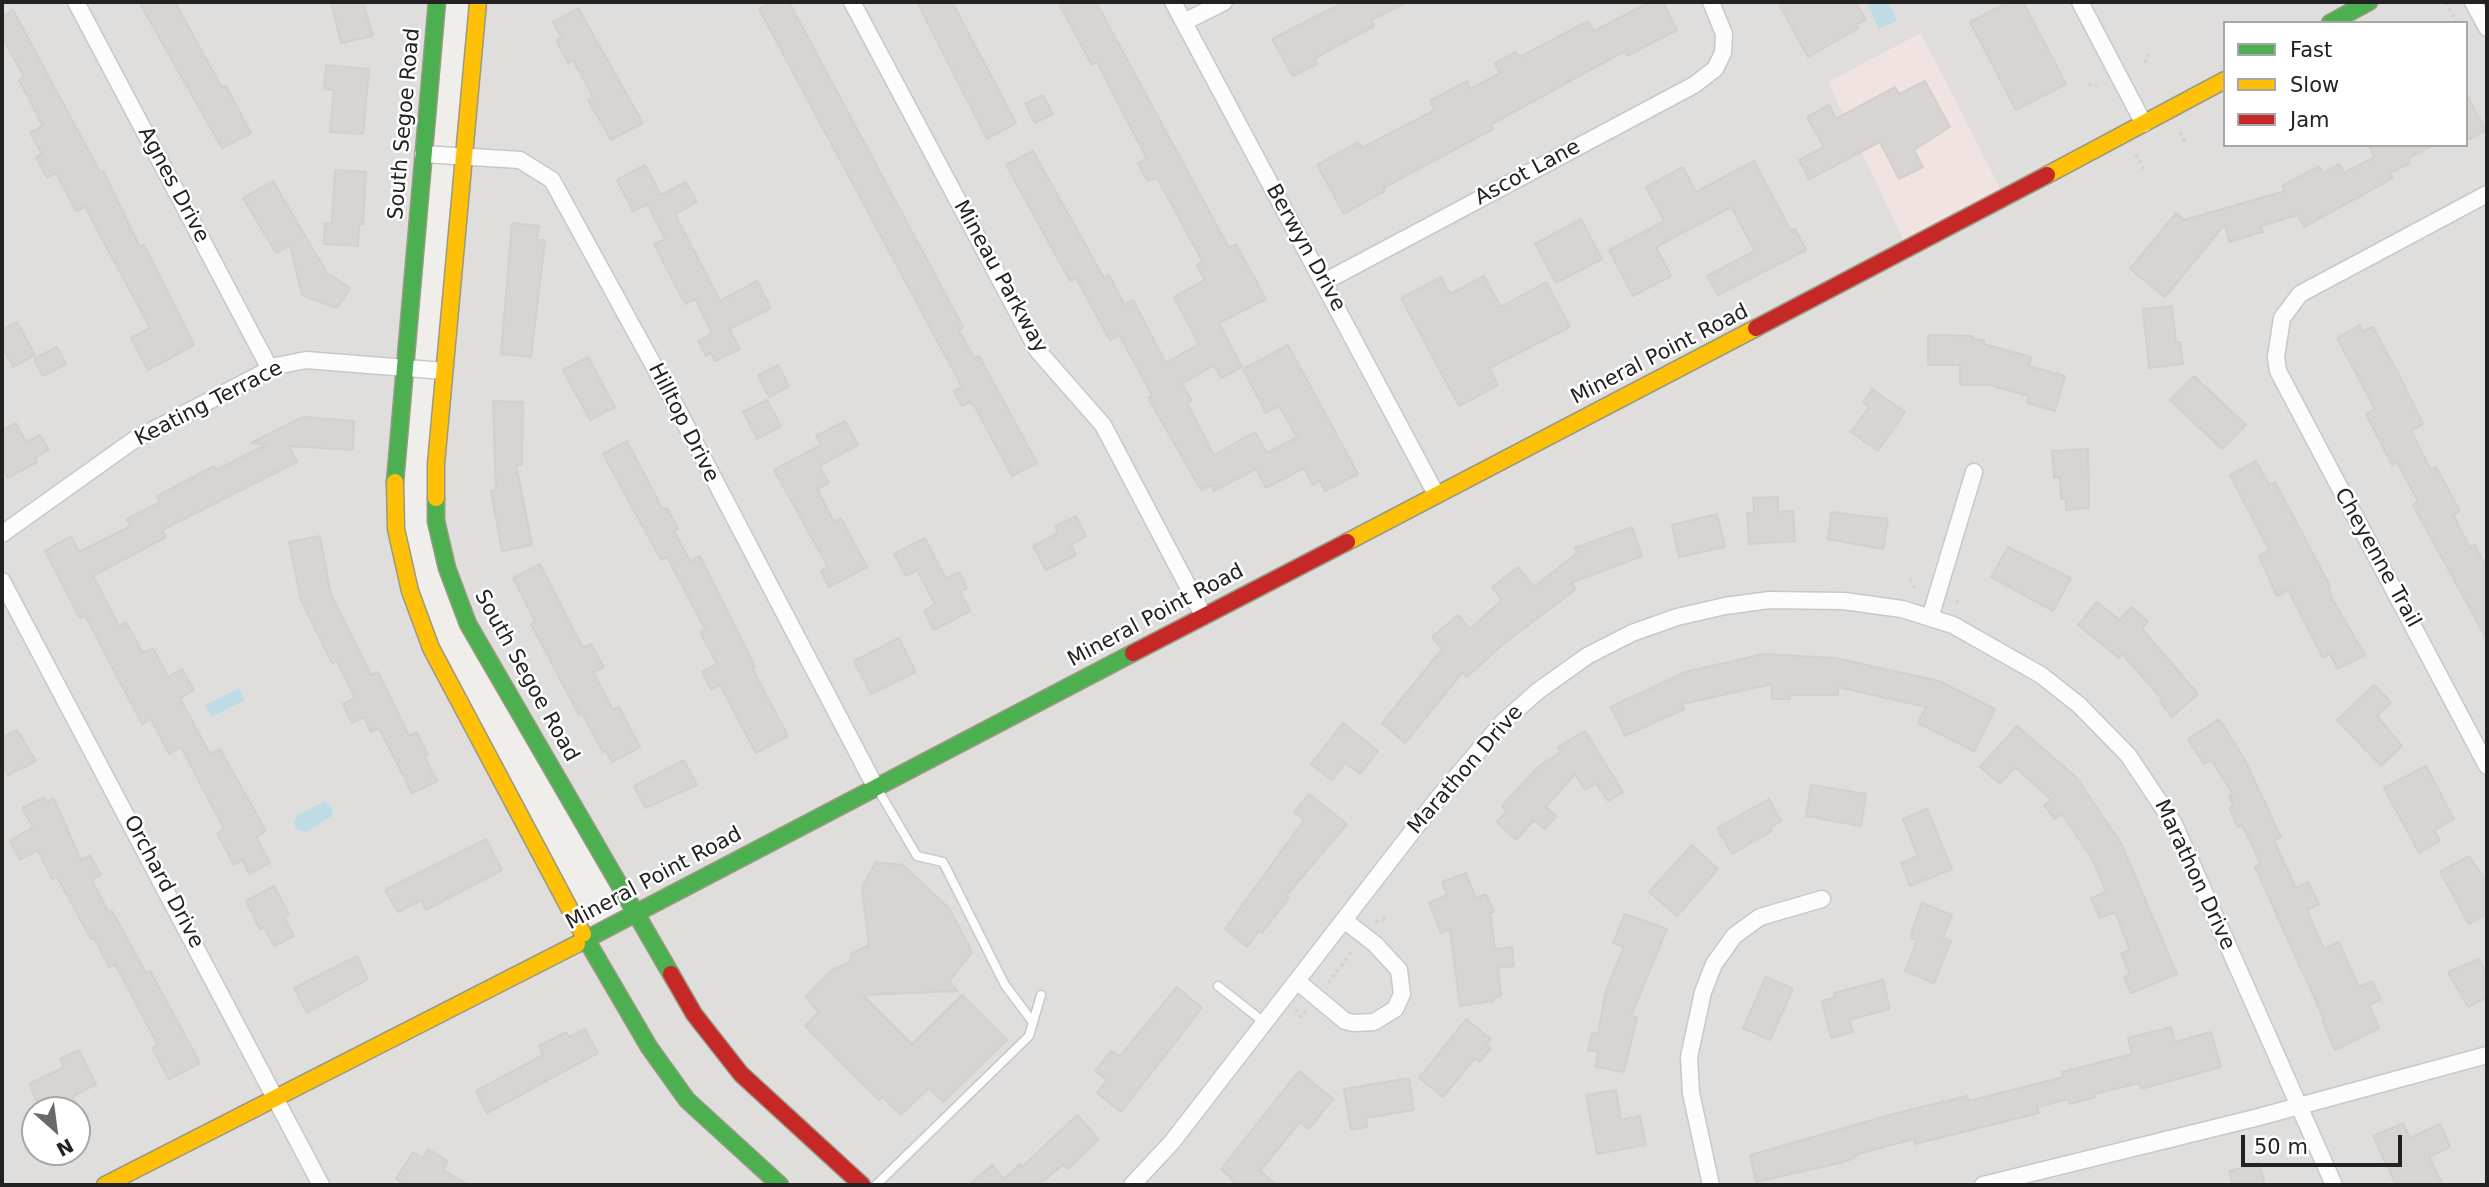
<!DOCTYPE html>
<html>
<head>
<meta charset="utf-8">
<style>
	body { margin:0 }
	#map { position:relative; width:2489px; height:1187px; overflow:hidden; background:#f0eeeb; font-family:"DejaVu Sans",sans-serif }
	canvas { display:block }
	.frame { position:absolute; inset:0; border:4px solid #222; pointer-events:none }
	.legend { position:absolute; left:2223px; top:21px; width:245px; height:126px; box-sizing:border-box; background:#fff; border:2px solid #a7a7a7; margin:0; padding:9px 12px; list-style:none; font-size:21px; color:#222 }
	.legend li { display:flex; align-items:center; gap:14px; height:35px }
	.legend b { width:35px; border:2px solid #a7a7a7 }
	.north { position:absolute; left:21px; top:1096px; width:70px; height:70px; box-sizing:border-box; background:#fff; border:2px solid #a7a7a7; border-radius:50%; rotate:152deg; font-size:19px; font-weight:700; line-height:28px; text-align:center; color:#222 }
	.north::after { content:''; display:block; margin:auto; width:24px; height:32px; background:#6a6968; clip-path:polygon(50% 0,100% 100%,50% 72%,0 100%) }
	.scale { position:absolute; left:2241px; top:1135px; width:161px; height:32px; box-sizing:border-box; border:4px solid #222; border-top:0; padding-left:9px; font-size:21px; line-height:24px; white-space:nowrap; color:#222; -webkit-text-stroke:5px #fff; paint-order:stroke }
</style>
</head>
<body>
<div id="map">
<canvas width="2489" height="1187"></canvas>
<div class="frame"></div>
<ul class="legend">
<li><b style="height:9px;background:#4caf50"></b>Fast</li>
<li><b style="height:9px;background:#ffc107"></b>Slow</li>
<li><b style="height:9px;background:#c62828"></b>Jam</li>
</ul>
<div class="north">N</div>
<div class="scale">50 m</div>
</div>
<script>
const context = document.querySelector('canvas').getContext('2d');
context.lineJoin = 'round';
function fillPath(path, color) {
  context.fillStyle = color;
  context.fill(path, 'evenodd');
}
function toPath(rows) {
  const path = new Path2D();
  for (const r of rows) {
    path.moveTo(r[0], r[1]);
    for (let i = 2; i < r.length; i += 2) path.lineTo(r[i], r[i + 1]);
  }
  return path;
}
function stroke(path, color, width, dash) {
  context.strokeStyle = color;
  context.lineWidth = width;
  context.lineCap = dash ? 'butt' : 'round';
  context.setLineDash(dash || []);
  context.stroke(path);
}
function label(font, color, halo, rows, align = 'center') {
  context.font = font + ' "DejaVu Sans",sans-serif';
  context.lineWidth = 5;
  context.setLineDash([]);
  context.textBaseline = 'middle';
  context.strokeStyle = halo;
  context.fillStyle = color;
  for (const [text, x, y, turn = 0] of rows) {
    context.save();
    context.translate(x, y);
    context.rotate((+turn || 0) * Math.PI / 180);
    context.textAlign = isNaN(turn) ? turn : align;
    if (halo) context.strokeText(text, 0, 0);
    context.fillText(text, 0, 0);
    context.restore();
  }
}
fillPath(toPath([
	[2,2,437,2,395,464,410,591,586,939,635,914,468,624,436,521,478,2,2487,2,2487,1185,2,1185],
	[2225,23,2466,23,2466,145,2225,145],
	[35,1110,77,1110,77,1152,35,1152]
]), '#dfdedc');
fillPath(toPath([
	[1921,33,2005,198,1908,249,1828,82]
]), '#f1e3e1');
fillPath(toPath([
	[1185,707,1257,771,1162,899,1240,959,1214,993,1135,934,1066,1019,1034,980,953,828]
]), '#e0dfde');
fillPath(toPath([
	[1866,2,1888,2,1897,20,1879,29],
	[239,688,245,700,212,717,205,705],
	[325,801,332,807,332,816,306,832,297,830,294,823,297,815]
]), '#bfdbe3');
const building = toPath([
	[139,2,175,2,222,88,226,86,251,133,222,148,139,2],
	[331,2,363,2,373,36,341,43,331,2],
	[772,2,789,2,963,327,959,330,974,358,979,356,1037,463,1012,476,975,407,970,402,962,406,954,391,962,387,759,9,772,2],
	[917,2,952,2,1016,123,987,139,917,2],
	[1058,2,1096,2,1229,248,1236,244,1266,299,1219,323,1242,367,1221,378,1214,365,1182,384,1192,401,1187,403,1214,455,1255,432,1267,453,1297,437,1279,406,1266,413,1243,369,1288,345,1358,474,1325,491,1320,481,1313,485,1304,468,1266,488,1256,469,1214,491,1211,485,1201,490,1148,398,1152,395,1119,335,1110,340,1076,278,1070,281,1006,165,1033,151,1104,278,1109,275,1125,305,1133,300,1166,363,1199,344,1174,297,1205,280,1197,265,1203,262,1157,178,1147,181,1138,163,1147,159,1097,62,1092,65,1058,2],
	[1344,2,1407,2,1371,20,1374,26,1315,58,1317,64,1293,76,1272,39,1344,2],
	[1650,2,1663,2,1677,30,1627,56,1625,51,1490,125,1493,129,1383,188,1385,191,1344,214,1317,165,1358,142,1362,148,1435,110,1430,101,1467,81,1471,89,1500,73,1495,63,1516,52,1520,57,1588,21,1594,31,1650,2],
	[1778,2,1855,2,1866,19,1857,25,1859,28,1808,57,1778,2],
	[2009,2,2023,2,2066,84,2016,110,1970,22,2009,2],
	[578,8,643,123,611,140,588,100,593,97,573,60,568,63,556,40,561,37,553,22,578,8],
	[13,10,100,172,103,171,140,247,144,245,194,345,148,370,131,338,150,328,85,207,76,211,56,173,47,178,36,157,42,154,30,133,43,126,19,80,24,77,2,37,2,17,13,10],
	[326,65,369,69,363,134,330,132,334,90,324,89,326,65],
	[1925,81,1950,127,1914,150,1923,167,1899,179,1880,142,1809,179,1799,160,1824,147,1807,117,1829,105,1836,119,1895,87,1899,94,1925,81],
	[2466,94,2486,130,2466,141,2466,94],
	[1043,95,1053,114,1035,123,1025,104,1043,95],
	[2368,145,2433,145,2408,159,2410,163,2390,173,2393,178,2304,227,2298,215,2261,226,2263,232,2229,242,2225,224,2165,297,2130,269,2176,213,2184,220,2285,191,2282,186,2319,166,2323,173,2339,164,2344,173,2375,157,2368,145],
	[1754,161,1791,231,1795,229,1806,250,1718,295,1707,276,1755,251,1731,207,1656,247,1671,276,1633,296,1609,250,1664,221,1646,187,1683,167,1696,192,1754,161],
	[645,165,661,195,686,182,697,202,675,214,720,301,757,281,771,308,729,329,740,349,715,361,711,353,706,356,698,341,712,333,695,299,685,304,654,244,665,239,647,204,633,211,617,180,645,165],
	[335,170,366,172,363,225,359,224,358,246,324,244,325,223,332,223,335,170],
	[273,181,327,273,350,288,337,308,302,295,290,245,276,253,243,198,273,181],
	[1581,219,1602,259,1556,283,1535,244,1581,219],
	[512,223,539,226,537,240,545,240,531,357,501,354,512,223],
	[1484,276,1501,307,1546,282,1570,327,1489,368,1498,385,1459,406,1401,298,1441,277,1450,294,1484,276],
	[2172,306,2176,342,2180,342,2183,364,2149,368,2143,309,2172,306],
	[17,322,35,355,13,367,2,346,2,330,17,322],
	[2360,325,2363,332,2373,327,2398,373,2423,424,2411,431,2431,470,2436,467,2460,511,2453,515,2470,547,2475,545,2487,569,2487,640,2413,505,2418,501,2397,462,2392,465,2366,414,2375,409,2337,338,2360,325],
	[1928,335,1973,336,1973,339,1984,340,1984,344,2031,357,2029,366,2065,376,2055,411,2027,403,2029,396,1989,385,1960,385,1960,365,1928,365,1928,335],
	[57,347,66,364,43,376,34,359,57,347],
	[588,357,615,407,590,420,563,370,588,357],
	[778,365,789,386,769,397,758,375,778,365],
	[2194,376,2246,425,2222,449,2170,400,2194,376],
	[1872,389,1905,412,1878,451,1851,432,1869,407,1863,402,1872,389],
	[767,400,781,426,757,439,743,412,767,400],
	[493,401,523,402,522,465,516,465,532,545,502,551,491,491,496,490,493,401],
	[303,417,354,421,353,450,289,446,297,462,162,530,166,537,93,576,119,626,126,622,143,653,153,648,168,677,182,669,194,690,180,698,210,754,220,749,266,831,256,837,270,863,249,874,242,860,234,865,217,833,224,829,181,747,169,754,151,719,142,724,85,615,80,618,45,551,71,536,79,552,131,526,127,519,160,502,157,496,214,466,216,470,267,444,251,443,303,417],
	[845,421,858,445,819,466,829,483,817,489,834,522,841,518,867,567,829,587,821,571,828,567,774,470,821,445,816,436,845,421],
	[16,423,26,442,40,435,49,450,35,458,37,462,8,478,2,466,2,431,16,423],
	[627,441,663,510,667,508,678,529,674,531,690,561,700,556,755,667,752,668,788,736,756,753,720,685,711,690,702,672,717,664,700,632,705,629,667,557,661,560,603,454,627,441],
	[2088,449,2089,508,2066,510,2066,499,2061,499,2060,477,2054,478,2052,451,2088,449],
	[2256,461,2269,485,2275,482,2329,584,2330,595,2365,655,2338,669,2330,654,2323,658,2288,590,2277,596,2259,556,2269,550,2230,475,2256,461],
	[1778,497,1778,512,1793,511,1795,541,1749,544,1747,513,1754,513,1753,498,1778,497],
	[1831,512,1888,519,1883,549,1828,539,1831,512],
	[1717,514,1725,547,1679,557,1672,525,1717,514],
	[1076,516,1086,536,1071,545,1076,555,1046,570,1033,546,1058,533,1055,526,1076,516],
	[1632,527,1642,556,1571,583,1576,589,1501,646,1467,677,1463,672,1405,743,1382,723,1442,649,1432,637,1458,615,1470,629,1502,600,1492,587,1518,567,1534,587,1577,553,1575,548,1632,527],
	[320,536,331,595,371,675,378,672,409,736,417,732,428,755,424,756,437,781,412,793,379,728,371,732,364,717,352,723,343,704,355,698,337,661,332,663,301,600,289,542,320,536],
	[925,538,946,579,959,572,967,588,960,591,970,611,934,630,924,611,935,604,917,570,906,576,894,554,925,538],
	[2008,547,2071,578,2053,611,1991,577,2008,547],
	[540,564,583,648,591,644,604,667,593,672,613,710,619,707,640,747,612,762,606,751,603,752,582,713,579,715,531,624,535,621,513,578,540,564],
	[2097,602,2120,620,2131,607,2148,621,2142,629,2198,694,2172,717,2160,702,2163,700,2122,654,2119,658,2078,625,2097,602],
	[899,638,916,672,871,694,854,661,899,638],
	[1763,654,1835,658,1939,681,1995,709,1974,751,1918,723,1926,707,1838,687,1838,695,1790,695,1790,699,1772,699,1772,684,1682,704,1684,709,1625,736,1611,707,1685,672,1763,654],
	[2374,685,2391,702,2377,716,2402,746,2381,766,2337,720,2374,685],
	[2219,719,2244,758,2281,837,2274,841,2296,888,2308,882,2319,904,2307,910,2324,949,2339,942,2359,987,2372,981,2381,1000,2369,1005,2379,1028,2335,1050,2322,1020,2324,1019,2255,867,2261,864,2242,825,2238,827,2229,808,2233,806,2229,796,2233,794,2211,760,2204,764,2188,739,2219,719],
	[1343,723,1378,751,1360,774,1345,763,1332,780,1311,764,1343,723],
	[2017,726,2076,777,2121,843,2177,974,2131,993,2124,977,2130,974,2121,953,2130,950,2115,912,2100,918,2091,898,2106,892,2093,860,2062,814,2054,819,2044,805,2052,800,2015,767,2000,784,1980,767,2017,726],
	[17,730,36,761,8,775,2,763,2,738,17,730],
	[1585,731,1623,792,1608,801,1596,783,1585,790,1575,774,1546,807,1556,816,1545,829,1534,820,1516,840,1497,822,1507,811,1502,806,1539,766,1561,752,1558,747,1585,731],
	[684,760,697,785,645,808,634,786,684,760],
	[2426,766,2454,819,2434,830,2440,841,2419,853,2384,788,2426,766],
	[1811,785,1866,794,1861,826,1806,816,1811,785],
	[1309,794,1347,824,1286,896,1289,898,1262,933,1259,931,1247,947,1225,929,1304,820,1294,812,1309,794],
	[44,797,46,802,54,799,81,860,90,855,101,875,92,880,109,913,112,911,146,973,150,971,200,1063,169,1079,152,1048,158,1045,115,964,109,967,94,938,91,939,57,877,52,879,38,850,20,860,10,841,33,827,22,808,44,797],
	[1769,799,1781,821,1770,828,1772,831,1732,854,1717,828,1769,799],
	[1927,809,1952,869,1910,886,1901,863,1918,856,1903,819,1927,809],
	[486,839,502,870,426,910,421,900,398,912,385,890,486,839],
	[1692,845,1718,869,1677,916,1649,892,1692,845],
	[2469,856,2487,883,2487,914,2469,924,2440,872,2469,856],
	[876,862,903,865,949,908,972,952,949,982,958,991,863,995,912,1044,962,995,1007,1040,943,1102,929,1088,901,1115,882,1097,879,1100,805,1026,819,1012,805,997,832,970,850,962,851,954,869,945,862,887,876,862],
	[1466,873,1476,898,1486,894,1494,912,1490,913,1495,949,1512,947,1514,966,1498,968,1501,996,1493,998,1493,1001,1460,1006,1450,929,1441,933,1429,903,1447,895,1442,882,1466,873],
	[274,886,289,914,284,917,294,936,274,946,264,927,260,929,246,901,274,886],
	[1922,903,1952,915,1943,938,1951,941,1934,983,1905,971,1917,940,1911,938,1912,930,1922,903],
	[1625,914,1667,929,1631,1016,1637,1017,1624,1072,1596,1067,1598,1052,1588,1050,1592,1033,1598,1034,1606,990,1624,947,1613,943,1625,914],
	[357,956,368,979,307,1013,294,988,357,956],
	[2479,959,2487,975,2487,997,2468,1007,2448,972,2479,959],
	[1766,977,1793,989,1770,1040,1743,1028,1766,977],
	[1883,980,1890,1009,1849,1020,1853,1032,1831,1038,1822,1001,1835,997,1834,993,1883,980],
	[1177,987,1202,1008,1121,1112,1097,1093,1107,1080,1095,1071,1111,1051,1120,1056,1177,987],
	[1466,1019,1491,1039,1486,1044,1491,1048,1479,1062,1475,1058,1443,1097,1419,1078,1466,1019],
	[2171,1027,2175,1042,2211,1032,2221,1067,2141,1089,2140,1083,2094,1094,2095,1097,2070,1104,2069,1099,2037,1107,2039,1113,1915,1144,1914,1139,1854,1155,1855,1158,1839,1163,1756,1182,1750,1155,1893,1114,1967,1096,1969,1101,2063,1077,2062,1072,2132,1054,2128,1038,2171,1027],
	[585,1029,598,1053,487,1113,476,1091,543,1055,539,1046,566,1032,569,1037,585,1029],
	[79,1050,96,1084,77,1094,73,1097,76,1103,62,1110,41,1110,29,1084,64,1067,60,1059,79,1050],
	[1299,1071,1333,1099,1309,1129,1300,1122,1260,1171,1277,1185,1234,1185,1233,1180,1221,1169,1299,1071],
	[1409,1078,1414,1110,1366,1118,1367,1127,1351,1130,1344,1089,1409,1078],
	[1616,1090,1621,1120,1640,1116,1646,1145,1597,1154,1586,1095,1616,1090],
	[1077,1115,1099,1139,1068,1169,1063,1165,1038,1185,969,1185,992,1165,1004,1179,1020,1164,1022,1167,1077,1115],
	[2403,1123,2410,1138,2440,1124,2450,1147,2429,1157,2443,1185,2396,1185,2373,1136,2403,1123],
	[428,1149,448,1161,443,1170,469,1185,407,1185,396,1179,413,1152,423,1158,428,1149],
	[2259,1163,2265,1185,2233,1185,2229,1171,2259,1163]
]);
fillPath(building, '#d7d4d2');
stroke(building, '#d3d0cc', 2);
const lane = toPath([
	[877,788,917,856,943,862,1005,985,1032,1021],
	[1218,986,1265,1023],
	[876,1185,1029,1036,1041,995]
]);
const street = toPath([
	[76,2,270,369],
	[852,2,1038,351,1103,425,1203,615],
	[1173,2,1436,494],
	[2080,2,2144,124],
	[2473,2,2487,28],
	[1184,22,1224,2],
	[423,154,520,160,552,180,671,397,875,786],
	[2487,194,2300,294,2282,318,2276,357,2278,371,2487,766],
	[1324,282,1694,85,1715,69,1723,53,1724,34,1711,2],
	[2,534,134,440,276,366,306,360,444,371],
	[2,581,321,1185],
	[1930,618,1974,472],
	[1297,981,1345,1021,1354,1023,1374,1022,1395,1009,1402,994,1399,970,1375,944,1344,920],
	[1132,1185,1172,1142,1439,797,1504,721,1538,691,1587,656,1632,633,1677,617,1725,606,1769,600,1844,601,1902,609,1953,625,2041,675,2079,705,2128,755,2174,824,2334,1185],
	[1711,1185,1691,1093,1689,1057,1703,992,1714,964,1734,936,1760,917,1822,899],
	[1983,1185,2255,1118,2487,1055]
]);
const fast = toPath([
	[2330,23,2369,2],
	[395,482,437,2],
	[436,498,436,521,447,568,468,624,671,974],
	[583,934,649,1047,687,1100,780,1185],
	[577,944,1133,653]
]);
const slow = toPath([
	[2047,175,2225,80],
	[395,482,396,529,410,591,431,648,583,934],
	[436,498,436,464,478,2],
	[1347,542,1756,328],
	[105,1185,577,944]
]);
const jam = toPath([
	[1756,328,2047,175],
	[1133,653,1347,542],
	[671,974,694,1014,741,1074,862,1185]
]);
stroke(lane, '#c9c8c7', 11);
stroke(street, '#c9c8c7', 19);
stroke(fast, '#999a82', 19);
stroke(slow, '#999a82', 19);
stroke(jam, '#999a82', 19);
stroke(toPath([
	[2445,2,2456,21],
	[2145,63,2148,54],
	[2088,84,2097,86],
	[2180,132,2187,145],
	[2136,154,2144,169],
	[1910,579,1915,588],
	[1956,602,1963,600],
	[1376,922,1387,918],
	[1328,983,1353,950],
	[1296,1009,1301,1017,1306,1011]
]), '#dccecd', 3.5, [3.5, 3.5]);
stroke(lane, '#fdfcfc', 8);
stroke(street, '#fdfcfc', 16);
stroke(fast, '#4caf50', 16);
stroke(slow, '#ffc107', 16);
stroke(jam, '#c62828', 16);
label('21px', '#222', '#fff', [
	["South Segoe Road",405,124,-85],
	["Ascot Lane",1528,173,-28],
	["Agnes Drive",173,185,62],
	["Berwyn Drive",1305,248,61],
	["Mineau Parkway",1000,277,61],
	["Mineral Point Road",1660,355,-27],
	["Keating Terrace",209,404,-27],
	["Hilltop Drive",683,423,63],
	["Cheyenne Trail",2377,558,61],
	["Mineral Point Road",1156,616,-28],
	["South Segoe Road",526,676,61],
	["Marathon Drive",1466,770,-49],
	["Marathon Drive",2194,875,65],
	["Mineral Point Road",654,879,-28],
	["Orchard Drive",163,882,62]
]);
</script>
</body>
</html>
